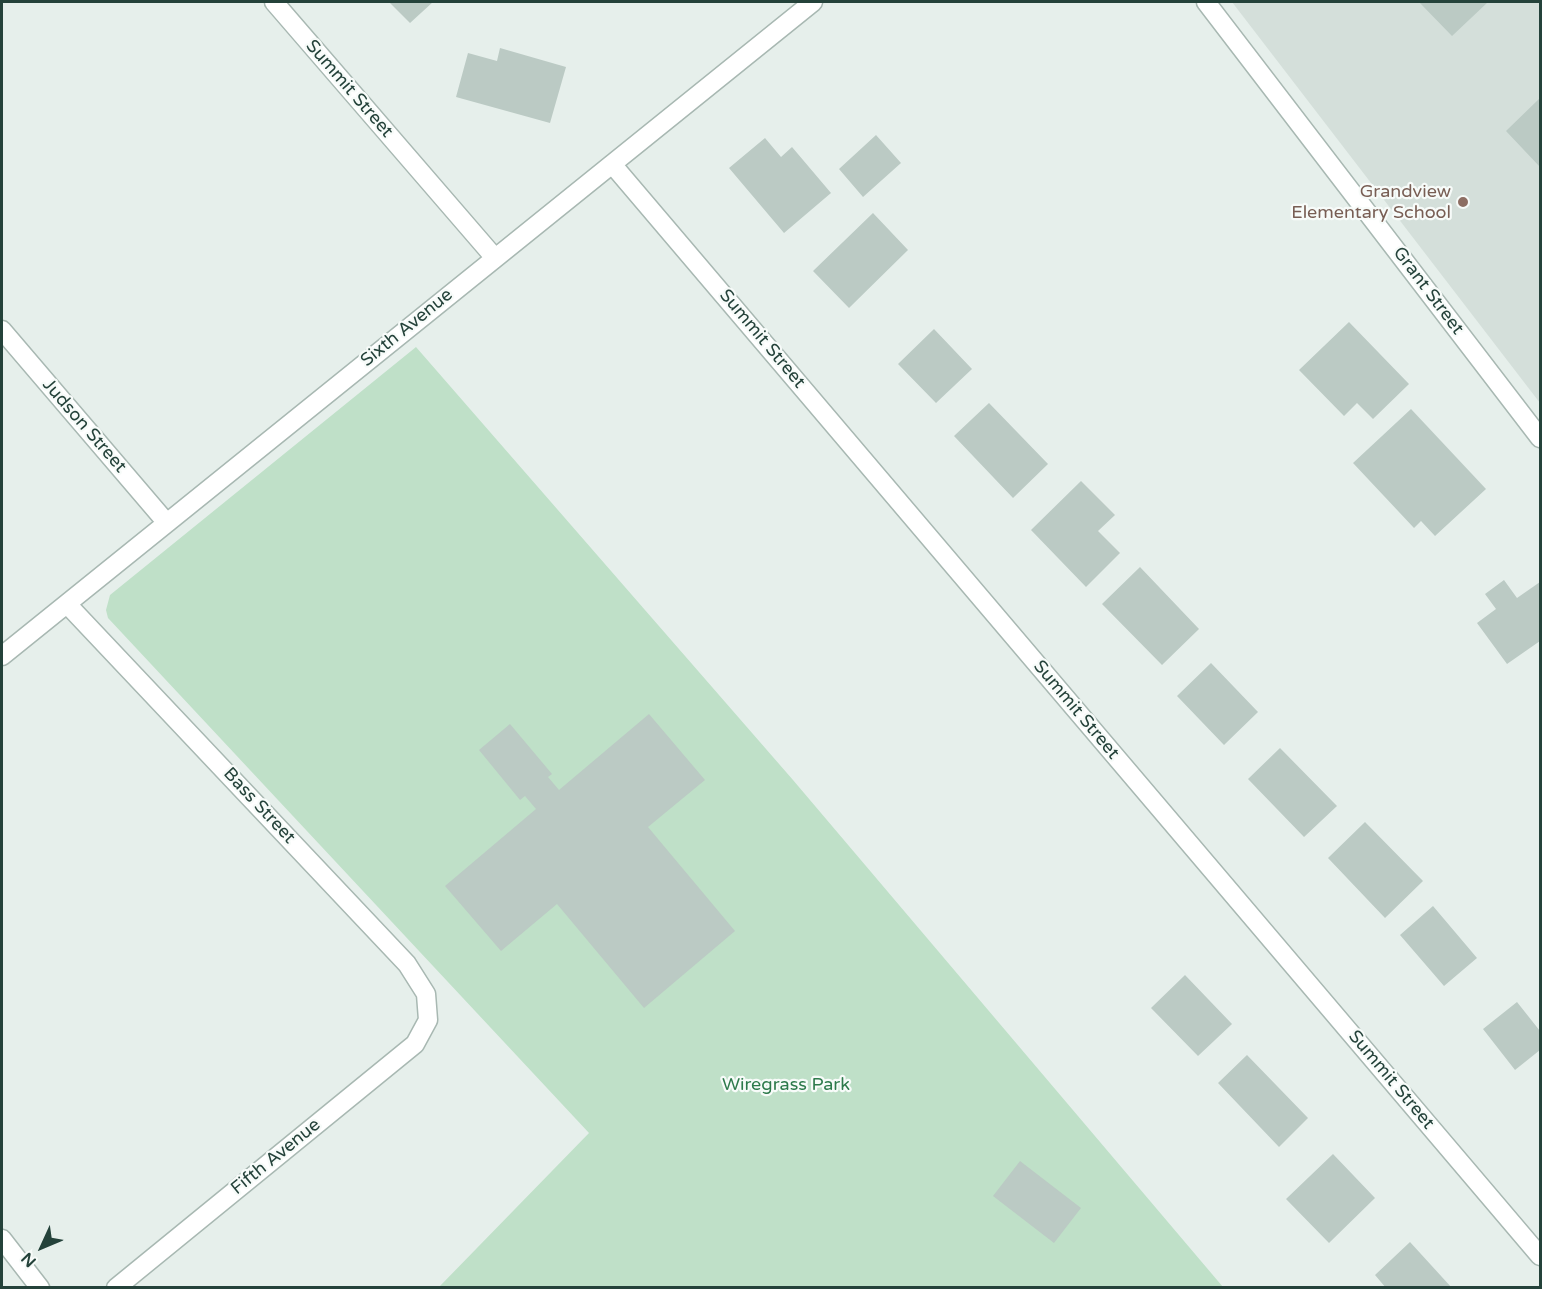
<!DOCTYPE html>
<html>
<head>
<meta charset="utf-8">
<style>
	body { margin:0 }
	#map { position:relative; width:1542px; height:1289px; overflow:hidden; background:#e6efeb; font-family:"Varela Round",sans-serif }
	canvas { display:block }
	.frame { position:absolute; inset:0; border:3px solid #24423a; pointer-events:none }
	.north { position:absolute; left:12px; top:1217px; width:60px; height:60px; -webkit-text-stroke:4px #f7fbf9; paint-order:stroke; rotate:226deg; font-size:16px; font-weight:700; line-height:24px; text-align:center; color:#24423a }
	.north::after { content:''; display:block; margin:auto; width:21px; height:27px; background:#24423a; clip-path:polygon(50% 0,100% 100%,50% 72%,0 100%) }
</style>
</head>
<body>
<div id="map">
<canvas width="1542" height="1289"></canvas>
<div class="frame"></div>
<div class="north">N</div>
</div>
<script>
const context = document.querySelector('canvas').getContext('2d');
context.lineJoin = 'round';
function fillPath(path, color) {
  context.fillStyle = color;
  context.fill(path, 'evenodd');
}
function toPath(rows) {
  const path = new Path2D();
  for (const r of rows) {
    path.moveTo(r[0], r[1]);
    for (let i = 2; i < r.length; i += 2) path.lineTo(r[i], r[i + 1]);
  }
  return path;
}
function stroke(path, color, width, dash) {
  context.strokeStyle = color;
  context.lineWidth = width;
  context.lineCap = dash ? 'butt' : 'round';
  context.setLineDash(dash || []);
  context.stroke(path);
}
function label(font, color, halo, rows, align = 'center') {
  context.font = font + ' "Varela Round",sans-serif';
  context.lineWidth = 4.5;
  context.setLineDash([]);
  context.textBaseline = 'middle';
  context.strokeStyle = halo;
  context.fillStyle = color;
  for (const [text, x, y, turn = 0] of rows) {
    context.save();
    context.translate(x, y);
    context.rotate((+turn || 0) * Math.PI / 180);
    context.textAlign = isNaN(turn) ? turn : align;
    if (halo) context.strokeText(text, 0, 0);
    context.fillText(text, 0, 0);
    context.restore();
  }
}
fillPath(toPath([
	[1232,2,1540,2,1540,403]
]), '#d4dfda');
fillPath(toPath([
	[416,347,793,780,1223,1287,439,1287,589,1133,108,618,106,610,110,595]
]), '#bfe0c8');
fillPath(toPath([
	[389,2,433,2,410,23],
	[1419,2,1488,2,1452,36],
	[500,48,566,67,550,123,456,97,468,53,497,61],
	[1540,98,1540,167,1506,131],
	[876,135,901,163,863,197,839,169],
	[765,138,781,157,792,147,831,193,784,233,729,168],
	[873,213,908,250,849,308,813,271],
	[1349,322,1409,384,1373,419,1357,403,1344,416,1299,370],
	[934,329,972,369,936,403,898,364],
	[989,403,1048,464,1013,498,954,436],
	[1411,409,1486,489,1435,536,1421,521,1414,528,1353,463],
	[1081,481,1115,515,1098,531,1120,553,1086,587,1031,530],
	[1140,567,1199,629,1162,665,1102,604],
	[1504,580,1517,598,1540,582,1540,641,1507,664,1477,623,1496,609,1485,594],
	[1211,663,1258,712,1224,745,1177,696],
	[649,714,705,780,648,827,735,931,644,1008,557,904,501,951,445,886,536,809,525,796,520,800,479,750,510,724,552,774,548,777,559,790],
	[1280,748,1337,806,1304,837,1248,779],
	[1365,822,1423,881,1385,918,1328,858],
	[1433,906,1477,958,1444,986,1400,935],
	[1185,975,1232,1024,1198,1056,1151,1008],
	[1517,1002,1540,1031,1540,1050,1515,1070,1483,1029],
	[1247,1055,1308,1118,1279,1147,1218,1083],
	[1333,1154,1375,1198,1329,1243,1286,1199],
	[1020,1161,1081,1208,1054,1243,993,1196],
	[1410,1242,1452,1288,1386,1288,1375,1275]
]), '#bbcac4');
const minor = toPath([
	[274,2,495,258],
	[1206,2,1540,438],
	[612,164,1540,1256],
	[2,330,166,522],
	[67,604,407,964,426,994,428,1020,415,1044,116,1288],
	[2,656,813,2],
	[2,1239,40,1288]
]);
stroke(minor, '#a8b8b2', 21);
stroke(minor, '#fff', 18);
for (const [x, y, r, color] of [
	[1463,202,6,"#8d6e63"]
]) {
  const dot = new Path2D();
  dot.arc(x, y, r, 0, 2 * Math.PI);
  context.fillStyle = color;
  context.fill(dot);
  stroke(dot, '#f7fbf9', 2);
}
label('18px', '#24423a', '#f7fbf9', [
	["Summit Street",349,89,49],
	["Grant Street",1428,291,53],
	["Sixth Avenue",407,328,-39],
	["Summit Street",762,339,50],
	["Judson Street",84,426,49],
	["Summit Street",1076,710,50],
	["Bass Street",259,806,47],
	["Summit Street",1391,1080,50],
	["Fifth Avenue",276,1157,-39]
]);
label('18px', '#785e54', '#f7fbf9', [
	["Grandview",1451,192],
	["Elementary School",1451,213]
], 'right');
label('18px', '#2d7a4b', '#f7fbf9', [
	["Wiregrass Park",786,1085]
]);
</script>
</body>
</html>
